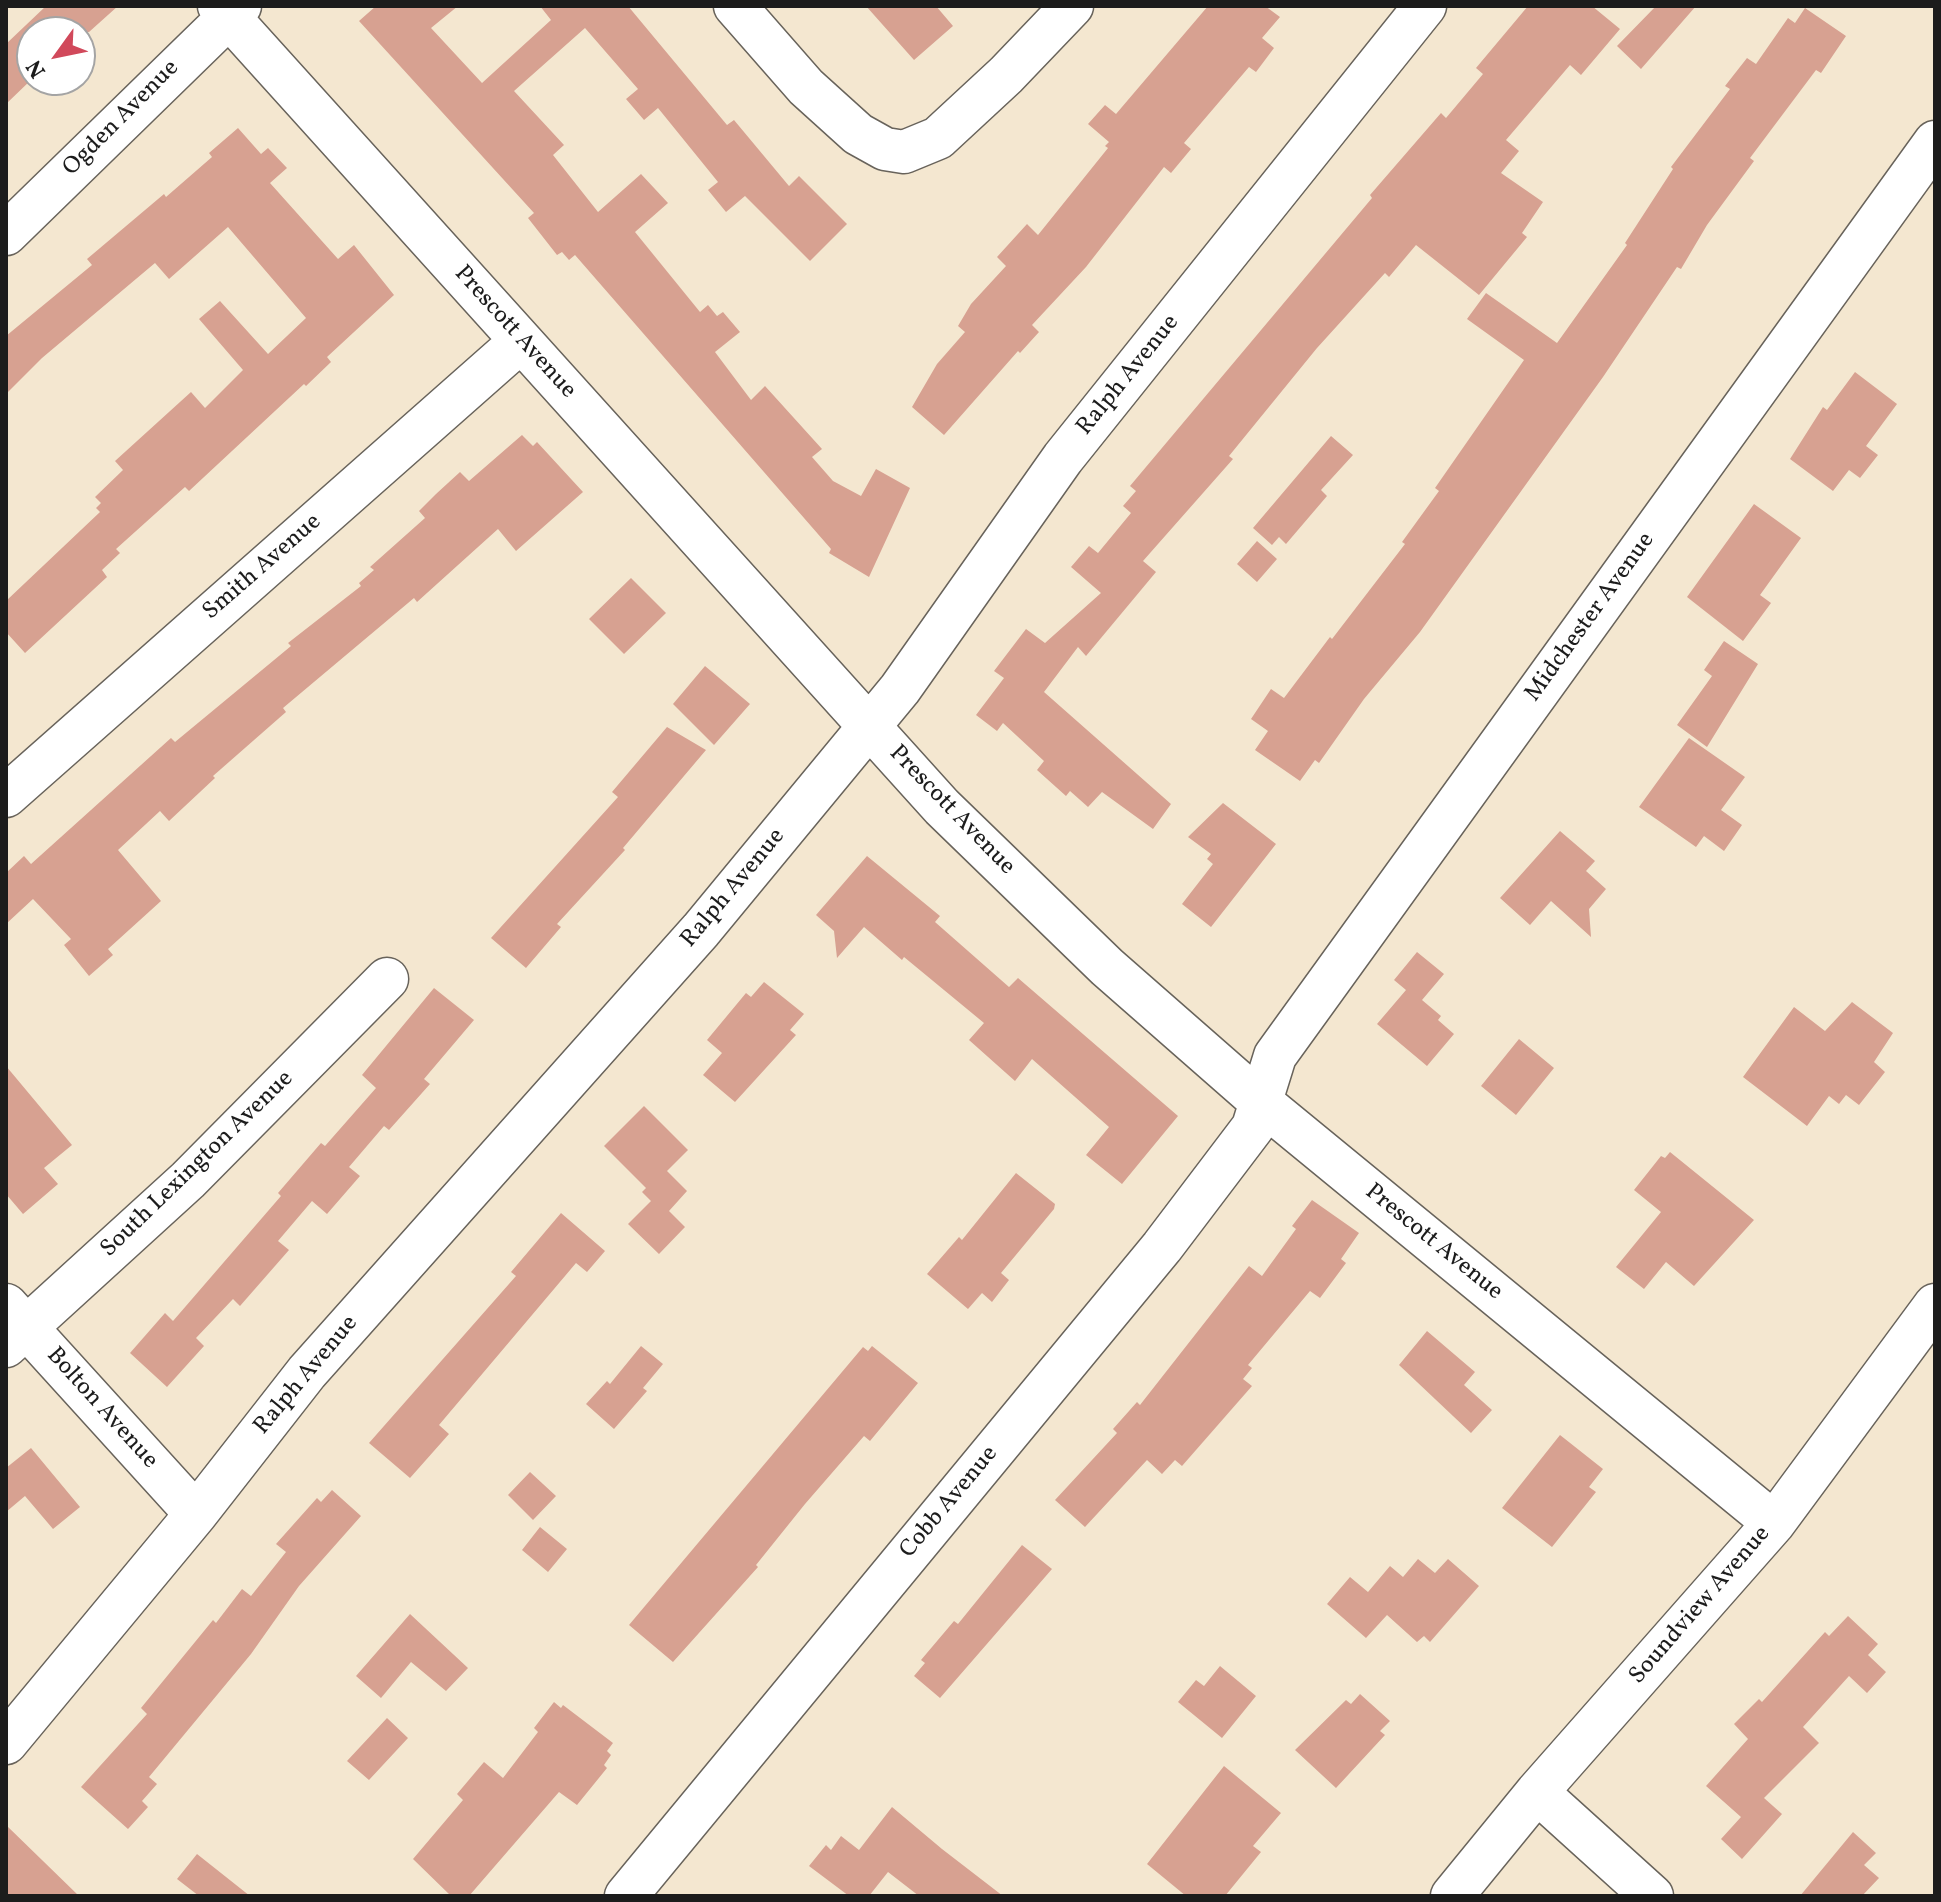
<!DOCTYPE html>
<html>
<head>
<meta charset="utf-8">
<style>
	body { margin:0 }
	#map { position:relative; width:1941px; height:1902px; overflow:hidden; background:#f4e7d0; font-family:Vollkorn,serif }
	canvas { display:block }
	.frame { position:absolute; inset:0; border:8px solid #1c1c1c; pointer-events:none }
	.north { position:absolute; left:16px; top:16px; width:80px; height:80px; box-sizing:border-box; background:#fff; border:2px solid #a4a4a4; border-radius:50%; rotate:237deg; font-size:22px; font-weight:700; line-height:32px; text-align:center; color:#1c1c1c }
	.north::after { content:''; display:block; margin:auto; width:28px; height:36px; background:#d1495b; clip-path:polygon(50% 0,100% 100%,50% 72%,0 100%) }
</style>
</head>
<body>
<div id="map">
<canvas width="1941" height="1902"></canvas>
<div class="frame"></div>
<div class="north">N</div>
</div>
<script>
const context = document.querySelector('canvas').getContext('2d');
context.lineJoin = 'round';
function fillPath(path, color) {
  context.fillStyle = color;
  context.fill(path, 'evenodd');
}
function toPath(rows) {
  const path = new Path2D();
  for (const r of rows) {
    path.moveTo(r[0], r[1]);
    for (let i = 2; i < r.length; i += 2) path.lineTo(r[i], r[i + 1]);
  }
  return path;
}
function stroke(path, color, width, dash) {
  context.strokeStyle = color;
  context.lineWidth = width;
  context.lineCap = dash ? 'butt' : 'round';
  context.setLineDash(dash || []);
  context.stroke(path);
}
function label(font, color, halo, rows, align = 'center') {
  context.font = font + ' Vollkorn,serif';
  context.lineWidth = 8;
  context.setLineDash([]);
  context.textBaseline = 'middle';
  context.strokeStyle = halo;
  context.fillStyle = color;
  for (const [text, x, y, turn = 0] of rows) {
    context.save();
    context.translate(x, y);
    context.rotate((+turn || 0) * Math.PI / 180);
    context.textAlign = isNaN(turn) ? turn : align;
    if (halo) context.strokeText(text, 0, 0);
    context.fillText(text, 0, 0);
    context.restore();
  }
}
fillPath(toPath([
	[46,6,118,6,89,32,32,32,32,79,6,104,6,44],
	[376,6,458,6,431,28,482,83,551,20,540,6,628,6,727,125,734,120,789,186,799,176,847,224,810,261,745,196,726,212,708,190,718,182,658,108,644,120,626,99,638,89,585,28,514,91,564,145,553,155,598,212,641,174,668,203,635,232,700,312,708,305,717,316,723,312,740,332,715,352,751,400,765,386,822,449,812,457,833,481,861,496,876,469,910,488,869,577,829,553,831,549,575,255,569,260,562,252,557,255,528,218,534,213,359,21],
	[866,6,936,6,953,26,914,60],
	[1208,6,1265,6,1280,17,1262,38,1274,48,1256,72,1249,67,1184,143,1191,149,1171,173,1164,167,1086,267,1032,325,1039,332,1020,353,1018,351,944,435,912,407,937,364,965,332,958,326,971,304,1006,266,997,257,1027,224,1038,235,1108,148,1105,146,1109,142,1088,124,1105,105,1116,114],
	[1528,6,1592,6,1620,29,1581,75,1570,65,1506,140,1519,151,1501,173,1543,202,1522,233,1527,237,1479,295,1416,245,1389,277,1385,273,1317,348,1229,456,1233,459,1143,561,1156,572,1086,656,1078,647,1044,692,1171,804,1153,829,1102,792,1088,807,1070,791,1066,796,1037,770,1044,761,1003,723,997,731,976,715,1004,678,994,671,1026,629,1045,643,1101,593,1071,567,1089,546,1098,553,1131,513,1123,506,1136,491,1130,486,1372,198,1370,195,1441,113,1446,118,1483,74,1476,68],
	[1656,6,1696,6,1641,69,1617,46],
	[1805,8,1846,36,1821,73,1816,70,1750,158,1754,161,1707,225,1681,269,1677,267,1603,377,1420,632,1364,699,1319,763,1315,760,1300,781,1255,750,1268,731,1251,719,1271,689,1284,698,1330,637,1332,639,1405,544,1402,542,1439,491,1435,488,1524,360,1467,319,1486,293,1557,343,1627,245,1625,243,1673,169,1671,167,1730,89,1725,86,1747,58,1756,64,1788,18,1795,23],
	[238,128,261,154,268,148,287,168,270,183,338,259,354,245,394,295,327,357,331,362,306,386,304,384,189,491,185,487,116,549,120,553,102,570,107,577,25,653,6,632,6,601,100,512,96,508,101,503,95,497,123,470,115,461,191,392,205,408,243,370,199,319,220,301,268,354,306,318,228,227,169,279,155,263,42,358,6,394,6,336,92,265,87,259,164,194,166,197,212,157,209,153],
	[1855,372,1897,404,1866,446,1878,455,1860,478,1849,470,1833,491,1790,459,1823,407,1827,410],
	[522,435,533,446,537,442,583,492,516,551,498,529,417,602,414,598,283,708,286,712,213,776,215,778,169,821,160,811,118,850,161,901,108,949,113,955,89,976,64,945,71,939,33,899,6,924,6,873,24,856,31,864,171,738,175,742,291,646,288,643,361,586,359,583,374,570,370,567,425,518,419,511,436,494,460,472,469,481],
	[1331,436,1353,455,1321,490,1327,496,1286,544,1279,537,1272,545,1253,528],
	[1754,504,1801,538,1760,595,1771,603,1743,641,1687,597],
	[1257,541,1277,559,1257,582,1237,564],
	[631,578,666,613,624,654,589,619],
	[1724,641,1758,664,1707,747,1677,725,1712,676,1704,670],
	[705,666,750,704,714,745,673,704],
	[667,727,706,750,623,848,625,850,557,924,561,927,526,968,491,938,618,797,612,792],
	[1689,738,1745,777,1721,810,1742,825,1724,851,1704,836,1696,847,1639,807],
	[1223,803,1276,844,1211,927,1182,904,1213,864,1207,859,1211,854,1188,837],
	[1560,831,1595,861,1586,871,1606,889,1589,909,1591,937,1551,901,1530,925,1500,898],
	[867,856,940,916,935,922,1009,987,1018,978,1178,1116,1122,1184,1086,1155,1109,1127,1032,1059,1015,1081,969,1040,984,1023,904,957,902,960,864,927,837,958,834,931,816,915],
	[1417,952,1444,974,1422,1000,1441,1016,1438,1020,1454,1034,1427,1066,1377,1024,1406,990,1394,980],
	[764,982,804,1014,790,1030,796,1035,735,1102,703,1075,722,1053,707,1040,746,993,751,997],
	[434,988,474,1020,424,1079,430,1084,389,1130,384,1126,349,1167,360,1176,327,1214,312,1201,278,1241,289,1250,240,1306,233,1299,196,1338,204,1346,167,1387,130,1353,165,1313,173,1321,281,1196,278,1193,321,1143,325,1146,376,1088,362,1075],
	[1852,1002,1893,1033,1874,1062,1885,1072,1859,1105,1846,1095,1839,1104,1829,1096,1807,1126,1743,1077,1794,1007,1825,1031],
	[1519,1039,1554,1068,1516,1115,1481,1086],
	[6,1066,72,1145,44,1168,58,1184,23,1214,6,1194],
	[644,1106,688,1150,667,1171,687,1191,669,1211,685,1227,659,1254,628,1224,651,1201,642,1192,646,1188,604,1146],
	[1670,1152,1754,1220,1694,1286,1666,1262,1644,1289,1616,1267,1661,1212,1634,1190,1661,1156,1665,1158],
	[1016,1173,1055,1204,1054,1209,1001,1273,1009,1280,992,1302,982,1293,968,1309,927,1274,959,1237,962,1240],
	[1312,1200,1359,1233,1341,1259,1346,1263,1320,1298,1310,1291,1248,1365,1252,1368,1243,1379,1252,1386,1182,1466,1175,1460,1162,1474,1147,1460,1085,1527,1055,1500,1117,1433,1113,1429,1137,1402,1140,1405,1249,1266,1262,1276,1296,1229,1292,1226],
	[561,1213,605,1251,587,1272,576,1263,439,1425,449,1434,410,1478,369,1443,516,1276,511,1272],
	[1427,1331,1475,1372,1464,1385,1492,1410,1471,1433,1399,1365],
	[641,1346,663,1364,643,1388,647,1391,614,1429,586,1404,607,1381,610,1384],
	[872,1346,918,1383,870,1441,864,1436,805,1504,756,1565,758,1567,673,1662,629,1625,863,1347,868,1351],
	[1560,1435,1603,1469,1589,1487,1596,1492,1552,1547,1502,1508],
	[31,1448,80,1507,53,1529,25,1496,6,1512,6,1468],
	[530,1472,556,1496,533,1520,508,1495],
	[332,1490,361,1516,299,1586,251,1654,149,1777,157,1784,142,1801,148,1807,128,1829,81,1787,147,1714,141,1708,213,1620,216,1623,242,1589,251,1596,286,1552,276,1544,317,1498,321,1502],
	[540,1527,567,1549,548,1572,522,1550],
	[1022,1545,1052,1569,940,1698,914,1676,925,1663,921,1660,954,1621,958,1624],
	[1418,1559,1435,1573,1448,1559,1479,1586,1430,1642,1424,1636,1417,1642,1387,1615,1366,1638,1327,1604,1350,1577,1368,1592,1390,1566,1403,1577],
	[410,1614,468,1668,446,1691,411,1662,381,1698,356,1676],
	[1848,1616,1878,1644,1868,1655,1886,1672,1867,1693,1849,1676,1803,1727,1819,1743,1764,1798,1782,1814,1742,1859,1721,1839,1741,1817,1706,1786,1748,1739,1734,1724,1759,1699,1762,1702,1825,1632,1829,1636],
	[1220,1666,1256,1696,1222,1738,1178,1702,1196,1680,1204,1686],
	[1360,1694,1390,1721,1380,1731,1385,1735,1336,1788,1295,1750,1346,1700,1351,1704],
	[554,1702,561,1708,563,1705,613,1743,607,1751,611,1755,604,1765,607,1768,577,1805,559,1792,469,1896,451,1896,413,1859,463,1800,457,1794,484,1762,503,1778,538,1732,534,1728],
	[387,1718,408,1738,369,1780,347,1761],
	[1224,1766,1281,1813,1253,1846,1261,1852,1225,1896,1186,1896,1147,1864],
	[892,1807,942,1849,1003,1896,919,1896,888,1872,869,1896,849,1896,809,1866,826,1845,831,1850,841,1836,859,1850],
	[6,1825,79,1896,6,1896],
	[1853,1832,1876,1853,1864,1865,1879,1878,1862,1896,1800,1896],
	[197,1854,250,1896,199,1896,177,1879]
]), '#d7a191');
const minor = toPath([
	[219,6,942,807,1107,967,1261,1102,1774,1523],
	[735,6,806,87,858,134,885,149,904,152,938,138,1006,75,1072,6],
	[6,234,240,6],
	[6,796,521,341],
	[6,1305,196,1514],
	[6,1346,188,1180,387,979],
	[6,1743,196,1514,307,1372,701,930,900,689,1063,458,1425,6],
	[1537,1792,1652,1896],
	[626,1896,1162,1247,1253,1127,1275,1056,1935,142],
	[1452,1896,1537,1792,1774,1523,1935,1305]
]);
stroke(minor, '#68635b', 45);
stroke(minor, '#fff', 42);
label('24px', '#1c1c1c', '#fff', [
	["Ogden Avenue",122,119,-45],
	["Prescott Avenue",514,333,48],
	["Ralph Avenue",1129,376,-51],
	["Smith Avenue",263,568,-41],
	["Midchester Avenue",1591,618,-54],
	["Prescott Avenue",951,811,46],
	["Ralph Avenue",734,889,-50],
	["South Lexington Avenue",198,1165,-44],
	["Prescott Avenue",1433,1243,39],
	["Ralph Avenue",307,1376,-50],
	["Bolton Avenue",101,1409,48],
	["Cobb Avenue",950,1503,-50],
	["Soundview Avenue",1701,1606,-49]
]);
</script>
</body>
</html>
